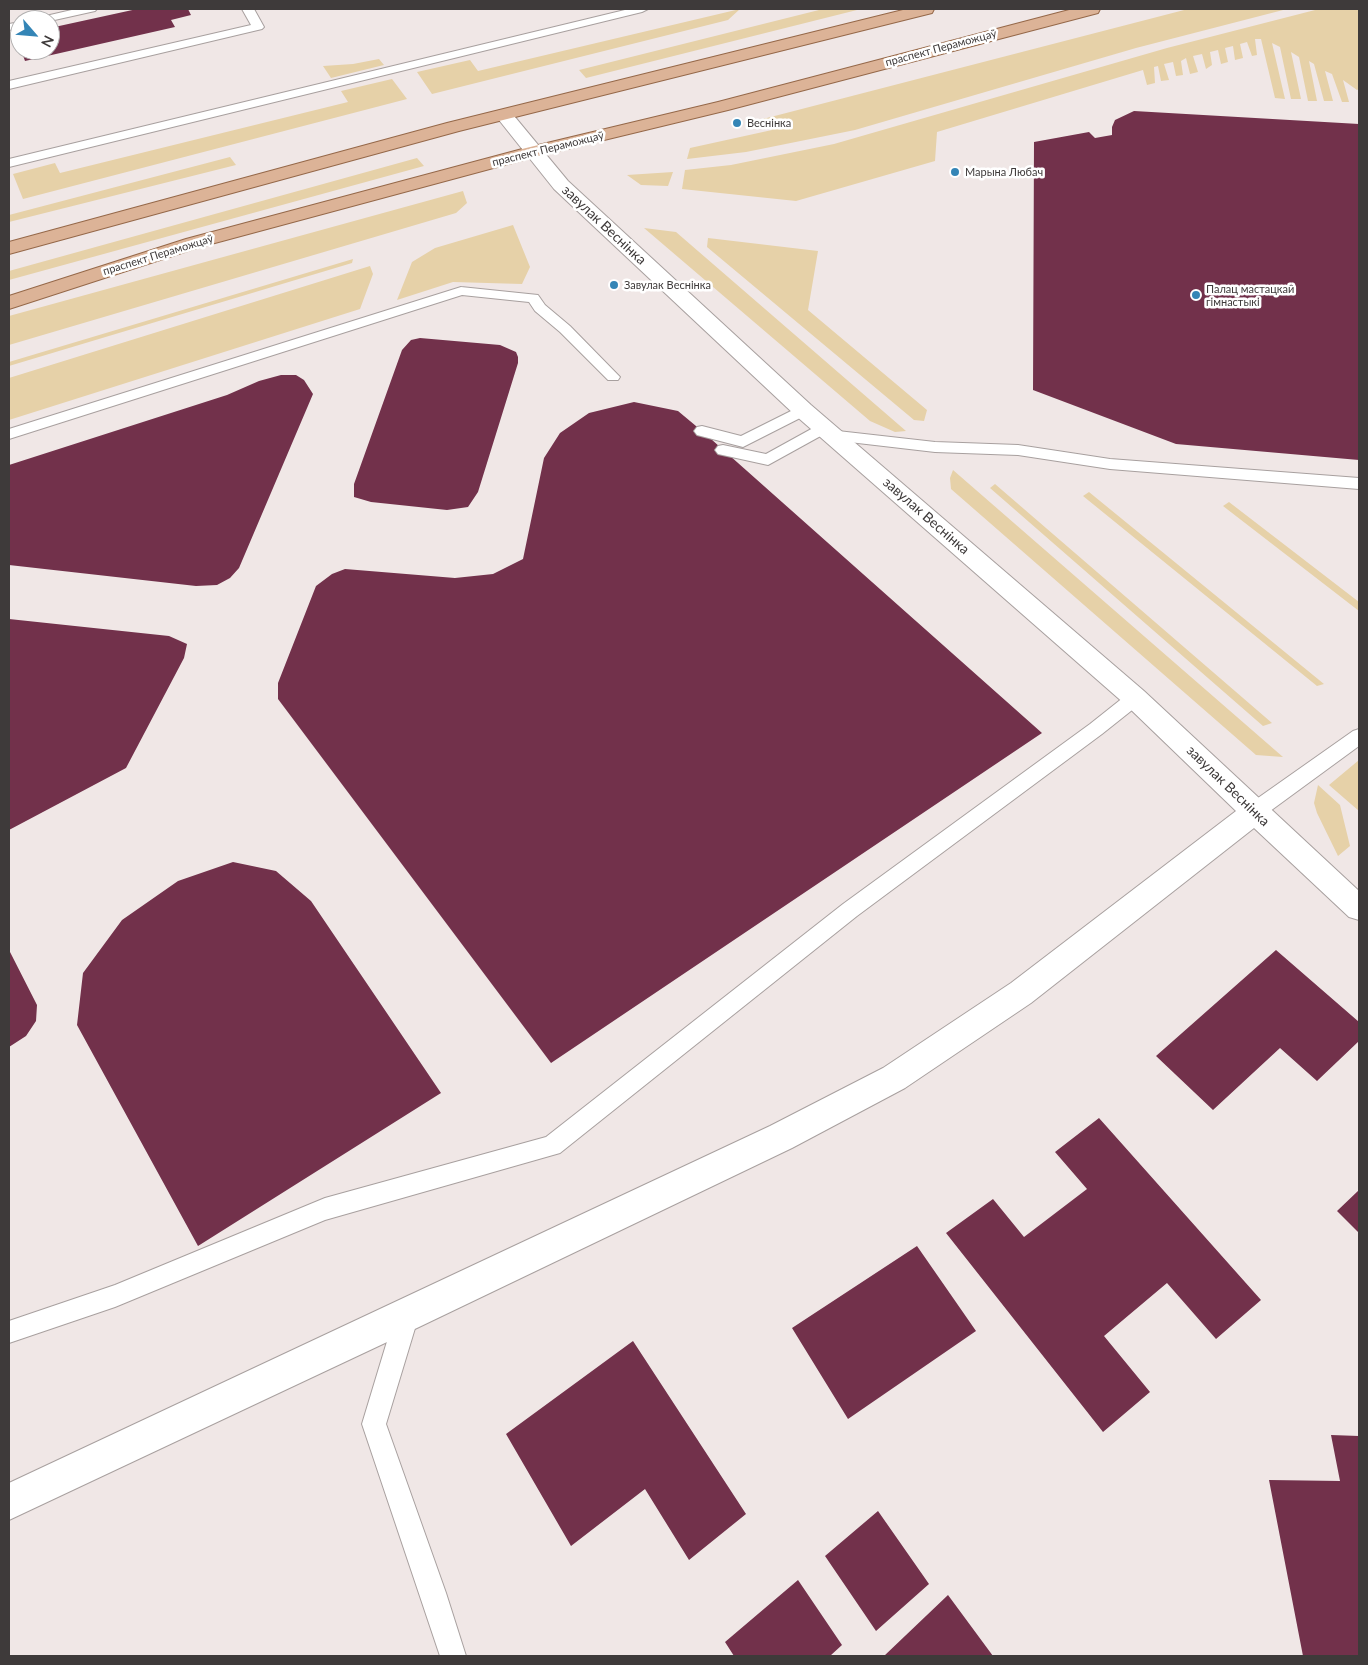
<!DOCTYPE html>
<html>
<head>
<meta charset="utf-8">
<style>
	body { margin:0 }
	#map { position:relative; width:1368px; height:1665px; overflow:hidden; background:#f0e7e6; font-family:Lato,sans-serif }
	canvas { display:block }
	.frame { position:absolute; inset:0; border:10px solid #3e3a3a; pointer-events:none }
	.north { position:absolute; left:10px; top:10px; width:50px; height:50px; box-sizing:border-box; background:#fff; border:1px solid #b2b0b0; border-radius:50%; rotate:117deg; font-size:14px; font-weight:700; line-height:20px; text-align:center; color:#3e3a3a }
	.north::after { content:''; display:block; margin:auto; width:18px; height:22px; background:#3485b6; clip-path:polygon(50% 0,100% 100%,50% 72%,0 100%) }
</style>
</head>
<body>
<div id="map">
<canvas width="1368" height="1665"></canvas>
<div class="frame"></div>
<div class="north">N</div>
</div>
<script>
const context = document.querySelector('canvas').getContext('2d');
context.lineJoin = 'round';
function fillPath(path, color) {
  context.fillStyle = color;
  context.fill(path, 'evenodd');
}
function toPath(rows) {
  const path = new Path2D();
  for (const r of rows) {
    path.moveTo(r[0], r[1]);
    for (let i = 2; i < r.length; i += 2) path.lineTo(r[i], r[i + 1]);
  }
  return path;
}
function stroke(path, color, width, dash) {
  context.strokeStyle = color;
  context.lineWidth = width;
  context.lineCap = dash ? 'butt' : 'round';
  context.setLineDash(dash || []);
  context.stroke(path);
}
function label(font, color, halo, rows, align = 'center') {
  context.font = font + ' Lato,sans-serif';
  context.lineWidth = 5;
  context.setLineDash([]);
  context.textBaseline = 'middle';
  context.strokeStyle = halo;
  context.fillStyle = color;
  for (const [text, x, y, turn = 0] of rows) {
    context.save();
    context.translate(x, y);
    context.rotate((+turn || 0) * Math.PI / 180);
    context.textAlign = isNaN(turn) ? turn : align;
    if (halo) context.strokeText(text, 0, 0);
    context.fillText(text, 0, 0);
    context.restore();
  }
}
fillPath(toPath([
	[740,9,728,20,432,94,417,72,470,60,478,71],
	[823,9,861,9,586,78,579,70],
	[1188,9,1287,9,1136,48,855,130,746,152,687,159,690,148,772,130,763,119],
	[1319,9,1359,9,1359,89,1357,90,1343,80,1349,102,1342,102,1332,74,1325,71,1333,101,1324,101,1314,64,1309,61,1317,101,1308,101,1299,57,1291,52,1301,99,1291,99,1280,47,1272,43,1285,99,1275,98,1261,39,1255,39,1257,55,1252,56,1247,42,1240,44,1243,58,1235,60,1233,46,1225,48,1228,62,1221,64,1218,50,1210,52,1212,65,1206,69,1202,54,1193,56,1198,72,1190,74,1186,58,1181,61,1183,75,1176,76,1173,62,1164,64,1169,80,1161,81,1158,66,1154,67,1155,83,1147,85,1143,70,937,132,935,161,796,201,682,189,685,170,731,165,834,144,1167,48],
	[379,59,384,65,331,78,323,66,353,64],
	[392,79,407,99,23,199,13,174,55,163,60,173,348,102,341,91],
	[230,157,236,165,9,222,9,215],
	[417,158,424,166,9,280,9,271],
	[673,172,668,186,641,185,627,175],
	[463,191,467,203,456,213,9,345,9,316],
	[513,225,530,267,522,284,453,282,397,300,412,262,435,248],
	[644,228,676,232,906,431,895,432,870,421],
	[708,238,818,251,808,310,927,410,924,421,914,420,707,247],
	[353,259,352,263,9,366,9,362],
	[370,266,373,274,360,309,9,420,9,378],
	[953,470,1283,757,1256,755,951,489,950,478],
	[995,484,1272,723,1263,726,990,488],
	[1089,492,1324,684,1317,686,1083,496],
	[1229,502,1359,602,1359,611,1223,506],
	[1359,760,1359,811,1329,785],
	[1318,785,1340,805,1350,846,1338,856,1317,813,1314,803]
]), '#e6d1a8');
fillPath(toPath([
	[137,9,188,9,191,15,171,20,175,27,25,61,21,50,50,50,50,28],
	[1134,111,1359,124,1359,460,1176,444,1033,390,1034,142,1089,132,1095,138,1112,135,1112,127,1115,120],
	[420,338,500,345,516,352,518,357,518,363,478,492,468,507,447,510,371,502,354,497,354,484,402,350,411,340],
	[281,375,296,375,304,380,313,394,239,568,230,578,217,585,196,586,9,565,9,465,227,395,259,381],
	[634,402,678,411,702,431,1042,733,551,1063,278,699,278,683,316,586,332,574,345,569,455,578,493,574,523,559,544,458,560,433,589,413],
	[9,619,169,636,187,644,184,658,126,768,9,830],
	[233,862,276,871,311,901,441,1093,198,1246,77,1025,83,973,122,920,178,881],
	[9,950,37,1005,36,1021,26,1036,9,1047],
	[1276,950,1359,1022,1359,1041,1317,1081,1280,1048,1213,1110,1156,1056],
	[1099,1118,1261,1300,1216,1339,1167,1283,1104,1336,1150,1392,1103,1432,946,1233,993,1199,1024,1237,1087,1189,1055,1152],
	[1359,1190,1359,1233,1337,1211],
	[917,1246,976,1331,848,1419,792,1328],
	[633,1341,746,1514,689,1560,645,1489,571,1546,506,1434],
	[1331,1435,1359,1436,1359,1656,1303,1656,1269,1480,1340,1481],
	[878,1511,929,1584,876,1631,825,1556],
	[798,1580,842,1645,830,1656,734,1656,725,1642],
	[948,1595,993,1656,884,1656]
]), '#72314b');
const lane = toPath([
	[76,9,97,9,95,11,50,21,35,20,37,18,76,9],
	[242,9,254,9,264,27,262,29,9,89,9,81,251,25,242,9],
	[629,9,648,9,642,12,9,167,9,159,629,9],
	[20,22,20,28,9,30,9,24,20,22],
	[461,287,538,295,545,305,570,326,620,377,618,380,608,380,560,332,535,311,529,302,462,295,9,439,9,429,461,287],
	[803,405,808,406,811,410,808,414,743,447,697,435,694,431,697,427,702,426,741,436,803,405],
	[824,422,829,423,832,427,829,430,935,442,1018,445,1110,459,1359,478,1359,489,1110,469,1018,455,935,452,832,440,827,439,824,435,826,433,768,465,718,454,715,450,718,446,723,445,766,454,824,422],
	[1135,691,1141,693,1144,698,1141,703,1102,734,857,916,560,1153,325,1220,115,1307,9,1343,9,1321,115,1285,325,1198,546,1137,843,904,1090,724,1129,693,1135,691],
	[1359,729,1359,746,1262,817,1255,819,1248,817,1246,811,1248,805,1353,731,1359,729],
	[407,1303,415,1307,419,1315,386,1424,446,1593,466,1656,440,1656,362,1424,395,1315,399,1307,407,1303]
]);
const street = toPath([
	[504,110,510,111,568,181,811,405,1144,691,1359,891,1359,920,1349,917,1254,828,1031,1003,905,1088,792,1148,419,1327,9,1520,9,1483,770,1126,883,1068,1011,983,1236,811,1126,705,795,415,554,189,495,115,498,111,504,110]
]);
const primary = toPath([
	[907,9,934,9,932,13,459,131,9,254,9,242,447,123,907,9],
	[1073,9,1100,9,1098,13,728,110,538,156,200,247,9,309,9,296,186,239,526,148,718,102,1073,9]
]);
stroke(lane, '#a8a09f', 2);
stroke(street, '#a8a09f', 2);
stroke(primary, '#956849', 2);
fillPath(lane, '#fff');
fillPath(street, '#fff');
fillPath(primary, '#dcb397');
for (const [x, y, r, color] of [
	[737,123,5,"#3485b6"],
	[955,172,5,"#3485b6"],
	[614,285,5,"#3485b6"],
	[1196,295,5,"#3485b6"]
]) {
  const dot = new Path2D();
  dot.arc(x, y, r, 0, 2 * Math.PI);
  context.fillStyle = color;
  context.fill(dot);
  stroke(dot, '#fff', 2);
}
label('11px', '#3e3a3a', '#fff', [
	["праспект Пераможцаў",941,48,-15],
	["праспект Пераможцаў",548,149,-14],
	["праспект Пераможцаў",158,255,-17]
]);
label('11px', '#3e3a3a', '#fff', [
	["Веснінка",747,123],
	["Марына Любач",965,172],
	["Завулак Веснінка",624,285],
	["Палац мастацкай",1206,289],
	["гімнастыкі",1206,302]
], 'left');
label('14px', '#3e3a3a', '#fff', [
	["завулак Веснінка",604,225,43],
	["завулак Веснінка",926,516,41],
	["завулак Веснінка",1228,786,44]
]);
</script>
</body>
</html>
